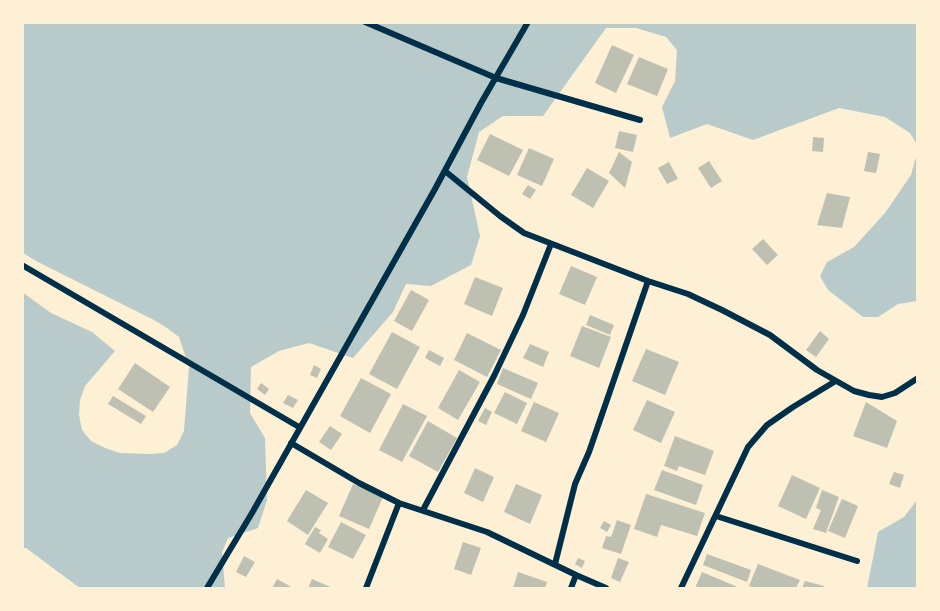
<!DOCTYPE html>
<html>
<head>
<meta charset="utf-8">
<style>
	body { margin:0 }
	#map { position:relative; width:940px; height:611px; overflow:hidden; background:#fdf0d5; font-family:Barlow,sans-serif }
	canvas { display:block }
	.frame { position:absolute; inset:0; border:24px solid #fdf0d5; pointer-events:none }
</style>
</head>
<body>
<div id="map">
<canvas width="940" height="611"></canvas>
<div class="frame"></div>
</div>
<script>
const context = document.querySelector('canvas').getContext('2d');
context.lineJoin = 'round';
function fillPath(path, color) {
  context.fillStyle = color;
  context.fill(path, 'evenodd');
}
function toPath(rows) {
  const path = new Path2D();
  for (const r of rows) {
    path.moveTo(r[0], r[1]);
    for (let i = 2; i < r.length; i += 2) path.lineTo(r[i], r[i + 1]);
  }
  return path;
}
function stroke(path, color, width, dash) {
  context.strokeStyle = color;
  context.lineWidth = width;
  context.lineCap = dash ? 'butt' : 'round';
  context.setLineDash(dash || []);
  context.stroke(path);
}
fillPath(toPath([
	[23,23,917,23,917,144,910,133,885,117,839,108,753,140,707,124,670,138,662,107,675,81,677,50,666,37,636,28,606,28,543,116,503,116,479,132,467,177,480,236,471,265,431,286,406,284,393,312,353,358,309,343,279,351,251,367,250,413,265,438,267,500,258,528,228,538,222,552,225,588,80,588,26,548,23,548,22,292,51,313,92,332,115,351,85,386,80,400,79,415,82,430,91,441,105,448,120,453,150,454,164,453,177,445,184,431,189,367,179,337,167,328,154,320,36,261,23,253],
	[917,153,917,301,898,304,878,317,863,317,828,290,820,276,827,262,854,247,885,213,911,175],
	[917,500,917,588,867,588,878,532,904,517]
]), '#b9caca');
fillPath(toPath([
	[612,45,634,55,616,93,595,83],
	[639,57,668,69,657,96,627,84],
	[619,131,637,135,633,152,615,148],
	[490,134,523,150,509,176,477,160],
	[813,137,824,138,823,152,812,151],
	[529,148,554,159,542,186,517,175],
	[619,152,632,162,625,188,609,173],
	[868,152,880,154,876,173,864,171],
	[709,161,722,181,711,188,698,168],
	[669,162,678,179,667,184,658,168],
	[587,168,609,181,593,208,571,195],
	[528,185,536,190,530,199,522,194],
	[827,193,850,197,842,228,817,225],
	[763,239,778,255,767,265,752,249],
	[571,266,597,277,585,305,559,294],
	[475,277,503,288,492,316,464,304],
	[411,290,429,300,412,331,394,321],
	[590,315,614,325,610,335,586,325],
	[582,326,611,337,599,368,570,356],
	[820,331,829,339,816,357,806,350],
	[392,332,420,347,397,389,369,374],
	[467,333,501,350,487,377,454,360],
	[530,344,549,352,543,367,523,358],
	[646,349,679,362,665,395,632,381],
	[429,350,444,358,440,366,425,358],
	[135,363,170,387,153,412,118,389],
	[314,365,321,369,317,378,310,375],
	[503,368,538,383,531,399,497,384],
	[459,370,480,382,458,420,438,408],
	[361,378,391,394,370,433,340,416],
	[261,383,269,389,265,395,257,389],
	[505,392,527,403,517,424,494,413],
	[288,395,298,400,293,408,283,403],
	[113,396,146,416,141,424,108,404],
	[647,400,675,412,661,443,633,430],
	[534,402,559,413,546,442,521,431],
	[866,402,897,421,887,448,853,436],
	[403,404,427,416,402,462,379,450],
	[485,408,492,412,486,425,478,421],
	[428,421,457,438,438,472,409,456],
	[330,426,342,434,331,450,319,442],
	[675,436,714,451,705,475,679,466,677,471,664,466],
	[475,468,494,477,483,502,464,493],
	[662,470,703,485,696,505,654,490],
	[894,472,904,475,900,488,889,484],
	[792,475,820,488,806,519,778,506],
	[353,484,383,497,369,529,339,516],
	[516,484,542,495,530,524,504,512],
	[306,490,328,503,308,535,287,521],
	[822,490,839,497,826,533,813,529,821,510,816,508],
	[646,494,705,513,697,536,661,525,657,537,634,529],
	[842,499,858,506,845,538,828,531],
	[617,520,631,525,621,554,602,548,606,536,611,537],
	[604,521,611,525,607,532,600,528],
	[341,522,366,535,353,559,328,547],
	[315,527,321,530,319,533,328,539,320,553,305,544],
	[463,542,481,548,471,575,454,569],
	[707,554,751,570,747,582,703,565],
	[244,556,255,562,246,577,236,572],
	[578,558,585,561,582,568,575,564],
	[618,558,629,562,620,582,611,578],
	[758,564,800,580,796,588,755,588,749,586],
	[518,572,547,582,545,588,513,588],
	[702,572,740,588,695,588],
	[277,579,293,588,272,588],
	[312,579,333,588,308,588],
	[805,581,824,586,823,588,802,588]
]), '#bec0b2');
stroke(toPath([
	[365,22,496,78,640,120],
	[445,171,500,216,524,233,648,281,688,294,722,310,770,335,817,370,854,391,869,395,882,397,895,393,918,378],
	[22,265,299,427],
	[291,443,359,483,399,503,487,532,576,575,571,588],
	[423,510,494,376,523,315,551,244],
	[716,516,857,561],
	[555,564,575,484,589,452,648,281],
	[576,575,606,588],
	[207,588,252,513,435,189,481,103,528,22],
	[366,588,399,503],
	[681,588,748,447,767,425,793,407,834,382]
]), '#003049', 6);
</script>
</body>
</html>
